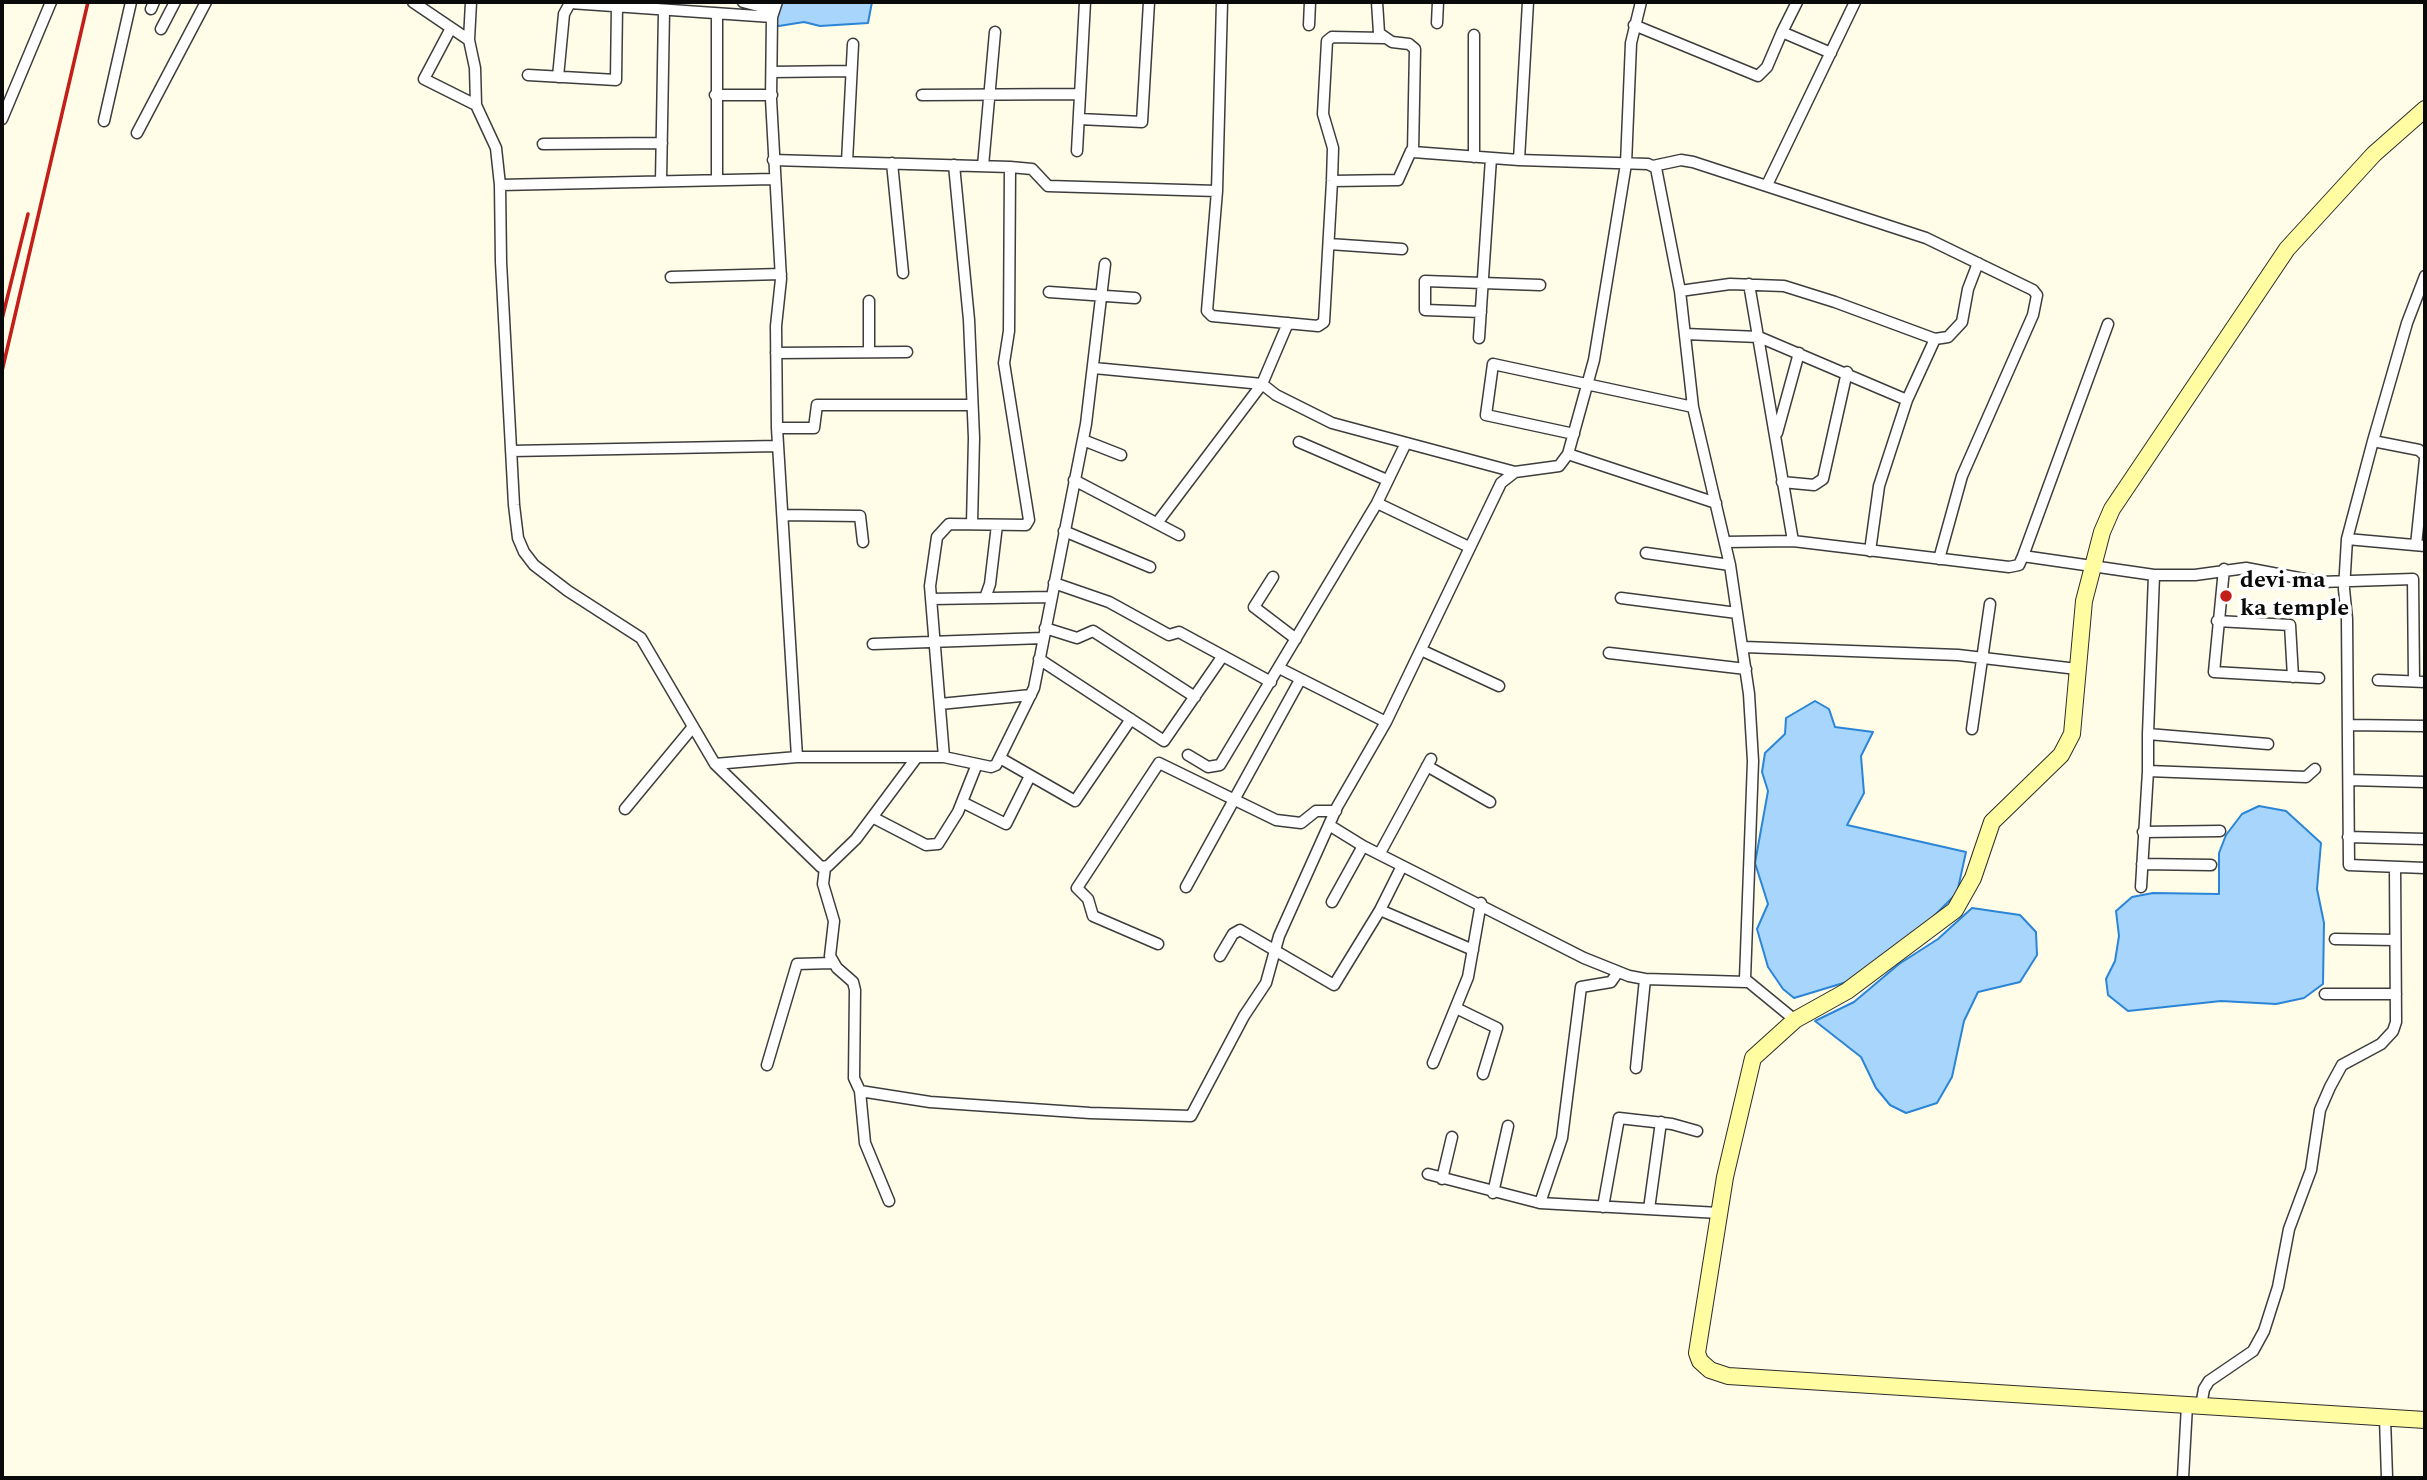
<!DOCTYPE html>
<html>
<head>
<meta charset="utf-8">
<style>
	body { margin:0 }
	#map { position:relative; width:2427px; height:1480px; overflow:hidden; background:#fffce7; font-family:Spectral,serif }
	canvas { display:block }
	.frame { position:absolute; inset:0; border:4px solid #0a0a0a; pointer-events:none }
</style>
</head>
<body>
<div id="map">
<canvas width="2427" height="1480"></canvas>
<div class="frame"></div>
</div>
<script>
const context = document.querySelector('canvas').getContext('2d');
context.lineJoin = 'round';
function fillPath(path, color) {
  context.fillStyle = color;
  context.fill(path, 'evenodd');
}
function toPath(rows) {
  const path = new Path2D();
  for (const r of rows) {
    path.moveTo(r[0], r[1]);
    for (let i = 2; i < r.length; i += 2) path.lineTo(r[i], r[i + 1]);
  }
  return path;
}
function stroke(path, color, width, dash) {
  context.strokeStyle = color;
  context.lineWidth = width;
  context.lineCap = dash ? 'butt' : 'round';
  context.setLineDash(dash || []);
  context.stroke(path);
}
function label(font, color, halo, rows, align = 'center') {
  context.font = font + ' Spectral,serif';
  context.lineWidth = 7;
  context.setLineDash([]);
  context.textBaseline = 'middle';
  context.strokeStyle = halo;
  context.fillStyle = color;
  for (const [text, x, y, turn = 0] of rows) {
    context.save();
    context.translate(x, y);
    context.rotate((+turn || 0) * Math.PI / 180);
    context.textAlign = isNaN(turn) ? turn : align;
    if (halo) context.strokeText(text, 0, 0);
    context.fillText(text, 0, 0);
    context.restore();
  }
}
const water = toPath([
	[774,2,872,2,868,23,820,26,804,22,779,26,770,23,774,2],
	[1815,701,1829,709,1835,727,1873,732,1861,756,1864,793,1847,825,1966,852,1957,893,1929,921,1850,981,1794,998,1783,989,1768,967,1757,929,1768,904,1755,863,1768,791,1762,772,1765,753,1785,734,1786,718,1815,701],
	[2259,806,2286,811,2321,843,2317,889,2324,923,2323,984,2304,998,2276,1004,2221,1001,2128,1011,2108,995,2106,979,2115,961,2119,936,2116,911,2132,897,2153,893,2219,894,2219,853,2226,835,2242,814,2259,806],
	[1972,908,2020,915,2036,932,2037,955,2020,982,1978,992,1964,1021,1952,1077,1937,1103,1906,1113,1890,1105,1876,1088,1861,1057,1815,1021,1854,1002,1899,964,1938,939,1972,908]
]);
fillPath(water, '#a8d5fb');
stroke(water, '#2a85d7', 2);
const street = toPath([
	[413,2,469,40,475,68,476,105,496,148,500,185,501,262,514,505,518,538,524,552,534,565,568,591,641,638,715,764,821,867,828,866,856,839,917,757],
	[743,2,774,10],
	[777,2,772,17,771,99,781,279,776,326,777,428,797,757],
	[1222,2,1217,191,1207,311,1212,316,1318,326,1324,322,1332,181,1333,148,1323,114,1327,41,1332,37,1384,38],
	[1377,2,1379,33,1392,42,1409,44,1415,49,1413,152,1519,160,1648,164,1656,168,1680,291,1693,407,1730,565,1749,694,1753,761,1745,979,1795,1020],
	[1797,2,1782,32,1831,53],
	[151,9,154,2],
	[717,15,717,180],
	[1437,23,1438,2],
	[1309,25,1310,2],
	[1634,25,1758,76,1767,67,1782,32],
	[451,28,424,79,476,105],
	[161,29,175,2],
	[469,40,471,2],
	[772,72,851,71],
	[528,75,616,80,617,5],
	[558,77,564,14,570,3,772,17],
	[715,95,772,95],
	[922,95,1080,94],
	[2,119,51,2],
	[1079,119,1142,122,1149,2],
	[104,121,131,2],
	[137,133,206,2],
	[543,144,662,143],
	[1077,151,1085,2],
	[1474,157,1474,35],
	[773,160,1010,167,1032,169,1048,186,1217,191],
	[1519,160,1528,2],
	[847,162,853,44],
	[892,163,903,273],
	[954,165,969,320,974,438,972,524],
	[983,166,995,32],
	[1653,166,1681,160,1693,162,1926,238,2033,290,2037,295,2033,315,1962,476,1939,559],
	[661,181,664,11],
	[1332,181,1398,180,1411,151],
	[500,185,773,179],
	[1767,185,1855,2],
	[1329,244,1402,249],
	[2425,276,2407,323,2373,441,2347,539,2344,589,2347,619,2349,865,2425,868],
	[671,277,781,274],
	[1749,284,1793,541],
	[1680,291,1730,284,1784,286,1835,302,1935,339,1907,400,1879,486,1870,551],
	[1049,292,1135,298],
	[1481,312,1425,310,1425,281,1540,285],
	[1685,334,1759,337,1907,400],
	[1479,338,1491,158],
	[1935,339,1948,337,1962,322,1968,289,1978,263],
	[869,350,869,301],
	[776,353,907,352],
	[1094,368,1262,384,1276,395,1332,423,1515,472],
	[777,428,814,428,817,405,972,405],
	[1777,433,1799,353],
	[1574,434,1486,415,1493,364,1693,407],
	[1083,440,1121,455],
	[2373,441,2419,450,2425,456],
	[1299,442,1387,480],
	[511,451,778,446],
	[1568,454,1716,503],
	[1074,480,1179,535],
	[1782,482,1814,485,1823,479,1847,372],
	[1377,503,1469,547],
	[783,515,860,516,863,542],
	[1157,523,1262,384,1288,323],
	[1064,531,1150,567],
	[2347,539,2425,546],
	[1725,542,1793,541,2009,567,2019,565,2023,556,2154,575,2195,575,2246,568,2320,582,2413,579,2414,681],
	[2416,545,2425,459],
	[1646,553,1730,565],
	[2023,556,2108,324],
	[2224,569,2214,672,2319,678],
	[2154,575,2148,734,2268,744],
	[1273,577,1254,607,1296,639],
	[1054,583,1109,602,1169,635,1179,632,1271,682],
	[985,598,990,584,997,525],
	[1621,598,1737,613],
	[931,599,1052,597],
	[2217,621,2290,625,2293,677],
	[1045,628,1077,638,1093,631,1195,697],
	[873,644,1043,638],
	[1744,647,1958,655,2077,669],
	[1421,650,1499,686],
	[1609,653,1746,669],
	[1039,659,1164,741,1222,657],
	[1279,668,1386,722],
	[2378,680,2425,682],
	[940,704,1031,695],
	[2349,725,2425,726],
	[1972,729,1990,604],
	[2148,734,2148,771],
	[1188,755,1208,767,1220,765,1377,503,1405,445],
	[944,757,930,586,937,537,949,524,1026,525,1029,520,1004,363,1009,331,1010,167],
	[1000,758,1075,801,1131,719],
	[715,764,797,757,944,757,991,767,996,765,1034,688,1086,424,1105,264],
	[1427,766,1490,802],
	[2349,780,2425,782],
	[962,802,1006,824,1030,776],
	[625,809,692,728],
	[874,818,926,845,938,844,958,812,977,764],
	[1329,825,1363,846,1584,958,1629,976,1645,979,1746,982],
	[2143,832,2220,831],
	[2348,837,2425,839],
	[1380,853,1431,759],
	[2142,864,2211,865],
	[825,868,823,884,834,921,830,956,837,968,853,982,855,990,854,1078,860,1091,930,1102,1090,1113,1191,1116,1244,1016,1266,983,1279,936,1337,807,1386,722,1501,483,1515,472,1559,466,1568,454,1594,360,1626,164,1631,43,1641,2],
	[1186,887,1300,680],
	[2141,887,2148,771,2306,777,2315,769],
	[1332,902,1363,846],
	[1380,910,1473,950],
	[2335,939,2395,940],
	[1158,944,1093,916,1088,899,1077,888,1159,763,1276,820,1301,823,1316,811,1336,811],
	[1220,956,1233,934,1240,930,1334,985,1380,910,1402,866],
	[2325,994,2396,994],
	[1456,1008,1497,1028,1483,1074],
	[1433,1063,1468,977,1481,903],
	[767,1065,797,964,832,963],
	[1636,1068,1645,979],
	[860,1091,865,1143,889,1201],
	[1428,1174,1540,1203,1719,1213],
	[1442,1179,1452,1137],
	[1493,1193,1508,1126],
	[1540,1203,1562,1138,1581,987,1611,982,1618,972],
	[1603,1207,1619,1118,1672,1124,1697,1131],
	[1649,1209,1661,1122],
	[2201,1406,2204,1389,2209,1381,2253,1351,2264,1331,2278,1287,2289,1229,2311,1170,2320,1110,2330,1087,2342,1065,2381,1044,2393,1031,2396,1022,2395,867],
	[2385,1418,2387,1478],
	[2183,1478,2187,1405]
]);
const secondary = toPath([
	[2425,109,2374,154,2287,249,2112,509,2102,532,2084,601,2072,734,2061,755,1992,822,1973,878,1955,910,1847,991,1795,1020,1753,1058,1725,1177,1697,1353,1700,1361,1710,1370,1728,1376,2425,1420]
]);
stroke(street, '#3d3d3d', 13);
stroke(secondary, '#2c2c2c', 18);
stroke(street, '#fff', 10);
stroke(secondary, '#fffca2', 16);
stroke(toPath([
	[2,319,28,214],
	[2,371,88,2]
]), '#c31e1a', 3.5);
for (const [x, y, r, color] of [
	[2226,596,7,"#c31e1a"]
]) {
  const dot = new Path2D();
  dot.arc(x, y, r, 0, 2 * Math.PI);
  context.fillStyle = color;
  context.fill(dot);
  stroke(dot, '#fff', 2.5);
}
label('bold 24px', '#0a0a0a', '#fff', [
	["devi ma",2240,582],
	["ka temple",2240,610]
], 'left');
</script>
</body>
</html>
